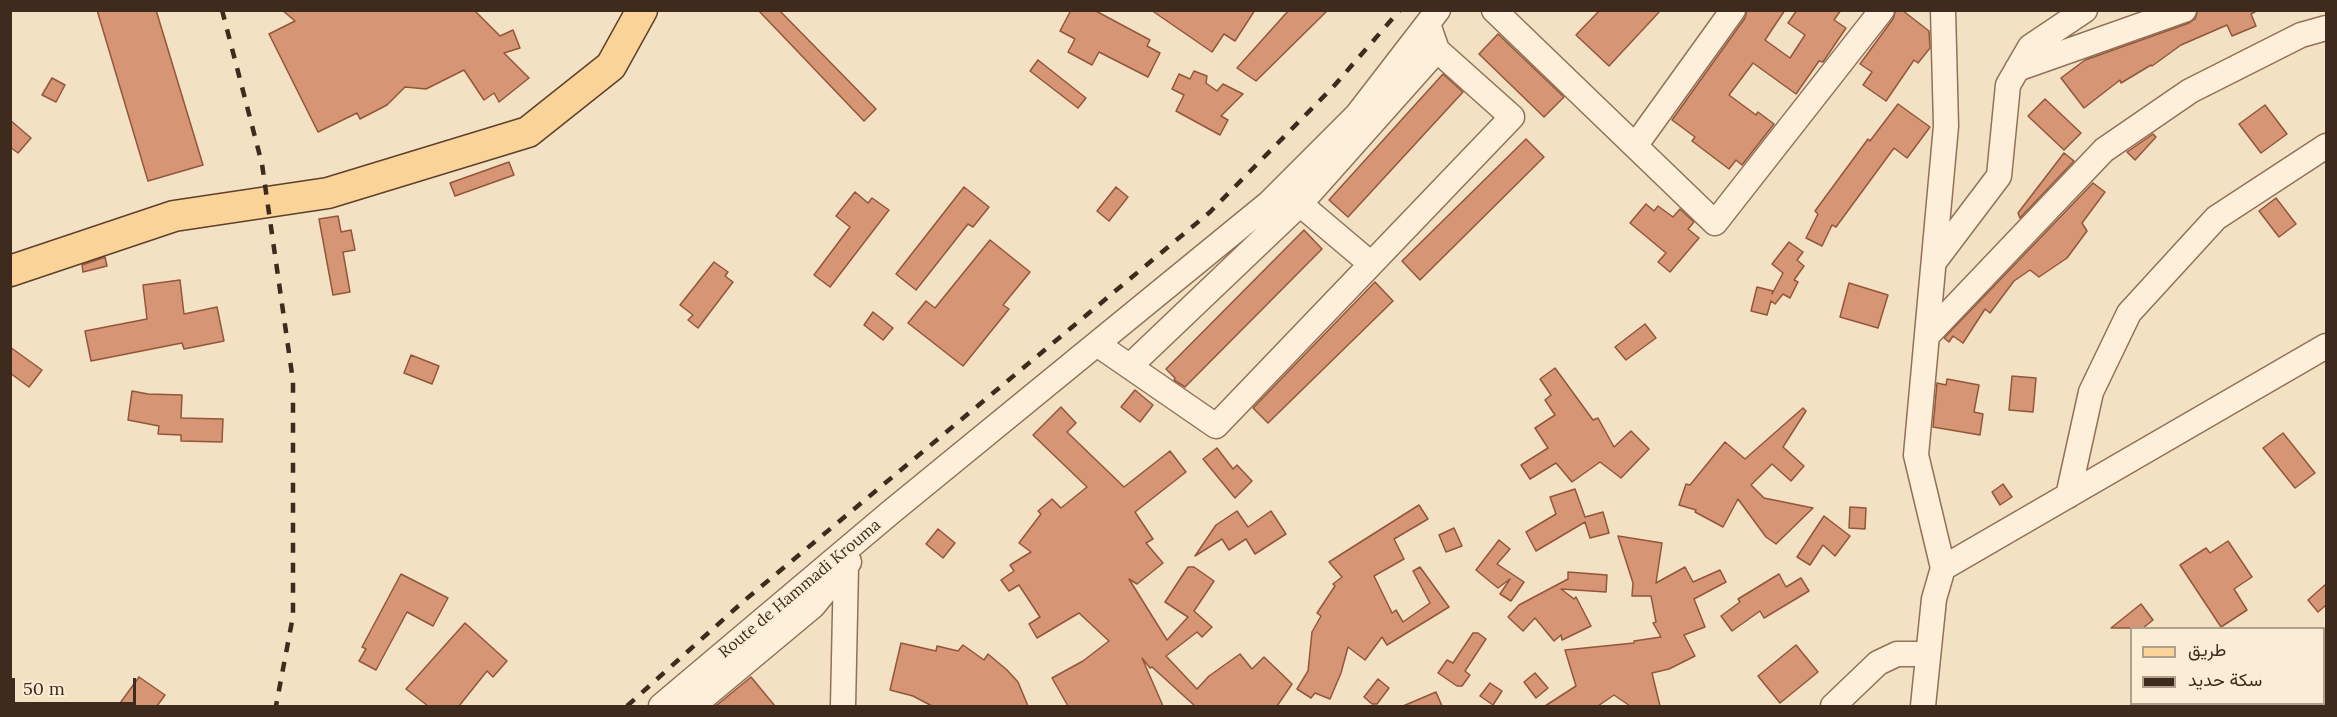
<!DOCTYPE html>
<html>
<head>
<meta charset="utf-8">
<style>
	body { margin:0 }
	#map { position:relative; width:2337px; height:717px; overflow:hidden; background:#f3e1c4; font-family:Lora,Vazirmatn,serif }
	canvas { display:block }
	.frame { position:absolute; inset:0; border:12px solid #3f2b1d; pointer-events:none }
	.legend { position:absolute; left:2130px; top:627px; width:195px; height:78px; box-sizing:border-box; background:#faecd5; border:2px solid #af9f8b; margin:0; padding:8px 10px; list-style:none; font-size:18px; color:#3f2b1d }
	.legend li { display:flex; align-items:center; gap:12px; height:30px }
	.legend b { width:30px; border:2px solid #af9f8b }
	.scale { position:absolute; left:12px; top:678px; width:124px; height:27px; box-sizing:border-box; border:3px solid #3f2b1d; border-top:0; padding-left:8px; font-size:18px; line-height:21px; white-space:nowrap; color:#3f2b1d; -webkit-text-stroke:4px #faecd5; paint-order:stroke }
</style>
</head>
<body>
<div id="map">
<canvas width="2337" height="717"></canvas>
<div class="frame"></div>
<ul class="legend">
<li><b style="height:8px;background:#fad398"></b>طريق</li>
<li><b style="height:8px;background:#3f2b1d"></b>سكة حديد</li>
</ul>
<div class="scale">50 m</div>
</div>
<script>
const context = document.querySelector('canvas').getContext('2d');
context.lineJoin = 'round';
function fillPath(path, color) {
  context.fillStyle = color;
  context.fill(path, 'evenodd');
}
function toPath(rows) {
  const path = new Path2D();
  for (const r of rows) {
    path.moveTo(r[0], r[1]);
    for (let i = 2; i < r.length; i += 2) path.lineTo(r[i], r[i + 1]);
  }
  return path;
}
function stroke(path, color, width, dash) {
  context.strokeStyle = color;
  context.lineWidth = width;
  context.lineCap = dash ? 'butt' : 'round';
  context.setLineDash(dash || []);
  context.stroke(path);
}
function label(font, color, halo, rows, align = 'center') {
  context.font = font + ' Lora,serif';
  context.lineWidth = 4.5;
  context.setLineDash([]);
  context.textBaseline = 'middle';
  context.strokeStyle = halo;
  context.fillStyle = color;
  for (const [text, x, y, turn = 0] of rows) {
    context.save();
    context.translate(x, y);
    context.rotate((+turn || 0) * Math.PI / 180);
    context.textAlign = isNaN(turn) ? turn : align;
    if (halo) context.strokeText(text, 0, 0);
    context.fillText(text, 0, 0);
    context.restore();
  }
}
const building = toPath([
	[97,10,156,10,203,165,148,181,97,10],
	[282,10,474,10,500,36,513,30,520,48,504,53,529,78,499,102,494,93,484,100,464,70,426,89,405,87,387,105,360,119,357,113,318,132,269,34,295,21,282,10],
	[758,10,779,10,876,109,864,121,758,10],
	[1071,10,1094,10,1150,40,1147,46,1160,53,1148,77,1099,52,1092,65,1068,52,1075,39,1060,31,1071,10],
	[1151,10,1255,10,1235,41,1224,34,1212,52,1151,10],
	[1289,10,1328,10,1256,81,1237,68,1289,10],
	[1600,10,1661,10,1609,66,1576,35,1600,10],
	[1747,10,1785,10,1765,40,1790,58,1805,35,1788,23,1797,10,1841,10,1834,20,1846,28,1823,62,1819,61,1796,94,1753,63,1729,95,1756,115,1758,112,1774,124,1742,165,1736,160,1729,169,1692,141,1695,137,1672,120,1745,18,1747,10],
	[1896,10,1902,10,1929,31,1930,48,1918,63,1914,60,1886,101,1863,85,1872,72,1860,64,1893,19,1896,10],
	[2198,10,2258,10,2251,14,2256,26,2232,36,2227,25,2181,45,2152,66,2151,65,2121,83,2120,80,2084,108,2061,78,2085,60,2189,23,2195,19,2198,10],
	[1498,34,1564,97,1544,117,1479,54,1498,34],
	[1038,60,1086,98,1078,108,1030,71,1038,60],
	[1194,71,1207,76,1206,83,1217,91,1223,84,1243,94,1221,116,1228,120,1220,135,1176,111,1184,95,1172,89,1179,74,1190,79,1194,71],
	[1443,74,1463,92,1348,217,1329,200,1443,74],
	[52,78,65,85,56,102,42,95,52,78],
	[2045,99,2081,133,2064,150,2028,116,2045,99],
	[1898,104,1930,127,1907,158,1894,148,1836,227,1832,225,1822,246,1806,238,1818,214,1815,211,1868,139,1870,141,1898,104],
	[2265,105,2287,134,2261,153,2239,124,2265,105],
	[10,120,31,138,18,153,10,147,10,120],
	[2153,134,2156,137,2135,160,2127,152,2153,134],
	[1526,139,1544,157,1420,280,1402,261,1526,139],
	[2064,153,2074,161,2020,218,2018,213,2064,153],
	[509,162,514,175,455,196,450,183,509,162],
	[2093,183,2105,192,2082,223,2087,231,2067,258,2039,277,2030,270,2014,281,1990,313,1985,309,1963,343,1953,336,1949,342,1944,338,2093,183],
	[964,187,989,207,973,227,968,224,916,290,896,274,964,187],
	[1116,187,1128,197,1109,221,1097,211,1116,187],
	[855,192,868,203,872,198,889,210,830,287,814,275,850,227,836,216,855,192],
	[2276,198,2296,224,2279,237,2259,211,2276,198],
	[1646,204,1654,211,1658,206,1673,217,1680,209,1694,222,1688,229,1699,238,1670,272,1658,262,1666,253,1630,223,1646,204],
	[338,216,341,232,351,230,355,250,343,252,350,292,333,295,319,219,338,216],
	[1304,230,1322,249,1185,387,1174,380,1175,378,1166,369,1304,230],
	[990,240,1030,272,1003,305,1009,309,963,366,908,323,926,301,935,308,990,240],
	[1789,242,1803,252,1797,260,1804,266,1794,280,1798,282,1790,298,1783,294,1775,304,1771,301,1767,315,1751,311,1757,287,1773,291,1772,294,1783,273,1772,264,1789,242],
	[105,257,107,266,83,272,82,265,105,257],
	[714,262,728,272,725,276,733,282,698,328,688,320,693,315,680,305,714,262],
	[180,280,184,314,217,307,224,341,184,349,182,343,91,361,85,331,147,319,143,285,180,280],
	[1375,282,1393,301,1268,423,1253,408,1375,282],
	[1849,283,1888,295,1878,328,1840,317,1849,283],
	[873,312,893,328,883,340,864,325,873,312],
	[1645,324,1656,338,1626,360,1615,347,1645,324],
	[10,347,42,370,29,387,10,373,10,347],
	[411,355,439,366,432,384,404,373,411,355],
	[1555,368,1593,420,1598,418,1614,447,1631,431,1649,449,1621,478,1600,462,1572,482,1556,463,1530,479,1521,465,1548,448,1535,428,1555,415,1545,400,1551,395,1540,379,1555,368],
	[2012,376,2036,378,2033,412,2009,410,2012,376],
	[1947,379,1979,385,1974,412,1983,414,1980,435,1933,427,1937,383,1946,385,1947,379],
	[1135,390,1153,405,1140,422,1121,407,1135,390],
	[132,391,148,394,182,395,181,418,223,419,222,442,181,441,181,435,158,434,159,426,128,420,132,391],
	[1061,407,1076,423,1067,432,1124,487,1170,451,1186,472,1135,512,1153,539,1146,543,1163,563,1137,584,1129,579,1167,640,1188,617,1165,602,1188,567,1194,567,1214,581,1194,611,1212,627,1202,637,1197,632,1166,656,1197,689,1209,676,1240,654,1252,669,1264,657,1292,684,1277,706,1195,706,1152,667,1150,668,1142,658,1163,706,1068,706,1052,678,1083,661,1109,641,1079,613,1037,638,1029,624,1040,617,1019,585,1009,591,1001,580,1014,571,1010,565,1031,552,1019,543,1041,514,1038,511,1052,499,1061,508,1087,487,1033,435,1061,407],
	[1803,408,1806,411,1783,447,1804,466,1791,481,1772,464,1751,485,1764,498,1813,508,1776,544,1766,537,1738,499,1723,527,1695,512,1696,510,1679,505,1686,484,1690,485,1725,442,1745,459,1803,408],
	[2283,433,2315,473,2295,488,2263,448,2283,433],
	[1217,448,1233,469,1237,465,1252,481,1235,498,1203,459,1217,448],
	[2003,484,2012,497,2000,505,1992,492,2003,484],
	[1575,489,1585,517,1603,512,1609,533,1590,538,1585,522,1536,551,1526,532,1556,514,1550,497,1575,489],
	[1419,505,1428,519,1394,539,1404,559,1374,576,1392,613,1396,610,1403,622,1430,603,1413,571,1420,567,1449,607,1387,645,1382,637,1365,660,1348,647,1341,673,1330,699,1315,693,1311,698,1297,689,1308,671,1312,632,1321,616,1317,613,1335,586,1333,584,1342,577,1329,562,1419,505],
	[1850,507,1866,508,1865,529,1849,528,1850,507],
	[1237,511,1248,527,1271,511,1286,534,1255,554,1246,539,1229,550,1222,539,1195,556,1216,525,1237,511],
	[1824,516,1850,536,1835,556,1823,545,1810,565,1797,557,1824,516],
	[1454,528,1462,546,1446,552,1439,535,1454,528],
	[938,529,955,543,943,558,926,544,938,529],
	[1618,536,1662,543,1656,583,1685,567,1693,582,1720,570,1726,582,1694,599,1705,627,1684,635,1695,656,1669,669,1652,673,1660,706,1630,706,1614,695,1598,706,1545,706,1576,686,1565,650,1634,643,1634,641,1661,637,1653,623,1656,622,1651,596,1632,596,1633,583,1618,536],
	[1499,540,1510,549,1497,564,1524,582,1511,601,1500,594,1510,579,1498,588,1476,570,1499,540],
	[2228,541,2252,577,2234,589,2247,610,2221,627,2180,565,2206,548,2210,553,2228,541],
	[1568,572,1607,575,1606,592,1561,589,1574,599,1576,597,1591,626,1562,640,1561,635,1554,641,1535,618,1523,631,1508,617,1519,605,1568,579,1568,572],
	[401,574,448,598,433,626,407,612,376,670,359,661,366,649,362,647,401,574],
	[1779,574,1786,587,1801,578,1809,591,1764,618,1760,611,1732,631,1721,616,1740,602,1738,599,1779,574],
	[2326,584,2326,605,2318,612,2308,600,2326,584],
	[2141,604,2153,620,2143,628,2111,628,2141,604],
	[465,623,507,661,493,677,487,671,459,706,428,706,406,689,465,623],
	[1473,633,1478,633,1486,639,1465,671,1470,675,1462,686,1457,686,1438,673,1447,660,1453,663,1473,633],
	[901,643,936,651,937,646,958,651,963,645,984,660,988,654,1007,670,1018,682,1028,706,932,706,913,696,890,690,901,643],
	[1796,645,1818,672,1780,703,1758,676,1796,645],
	[1535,673,1548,688,1536,698,1524,682,1535,673],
	[139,677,165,695,157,706,118,706,139,677],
	[751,677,775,706,715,706,717,705,751,677],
	[1378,679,1389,688,1377,704,1372,704,1364,697,1378,679],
	[1490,683,1502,691,1493,705,1480,696,1490,683],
	[1436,692,1442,706,1403,706,1436,692]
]);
fillPath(building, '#d69575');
stroke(building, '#93563a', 1.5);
const minor = toPath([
	[1494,10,1715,223,1882,10],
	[1943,10,1946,126,1916,455,1943,568,2326,346],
	[2017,69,2184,10],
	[1635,146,1733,10],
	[1300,204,1371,264],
	[1934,262,1999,176,2008,85,2030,47,2085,10],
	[1927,336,2104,150,2190,91,2301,35,2326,28],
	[1097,344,1216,426,1512,117,1437,50,1428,24],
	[1130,366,1300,204,1437,50],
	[2068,496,2091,392,2129,313,2216,218,2326,146],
	[661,706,891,512,1269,203,1357,115,1438,10],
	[693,706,813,606,849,562],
	[843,706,846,567],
	[1833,706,1878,663,1897,654,1928,654],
	[1923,706,1934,599,1943,568]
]);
const major = toPath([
	[10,271,174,216,328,193,528,132,611,66,642,10]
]);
stroke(minor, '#917158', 27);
stroke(major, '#5e3f2c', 33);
stroke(minor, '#fdefd9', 24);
stroke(major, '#fad398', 30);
stroke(toPath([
	[222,10,262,164,293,381,293,616,276,706],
	[627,706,745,600,1210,212,1333,87,1400,10]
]), '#3f2b1d', 4.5, [10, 10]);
label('16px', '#3f2b1d', '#faecd5', [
	["Route de Hammadi Krouma",800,589,-40]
]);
</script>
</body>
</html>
